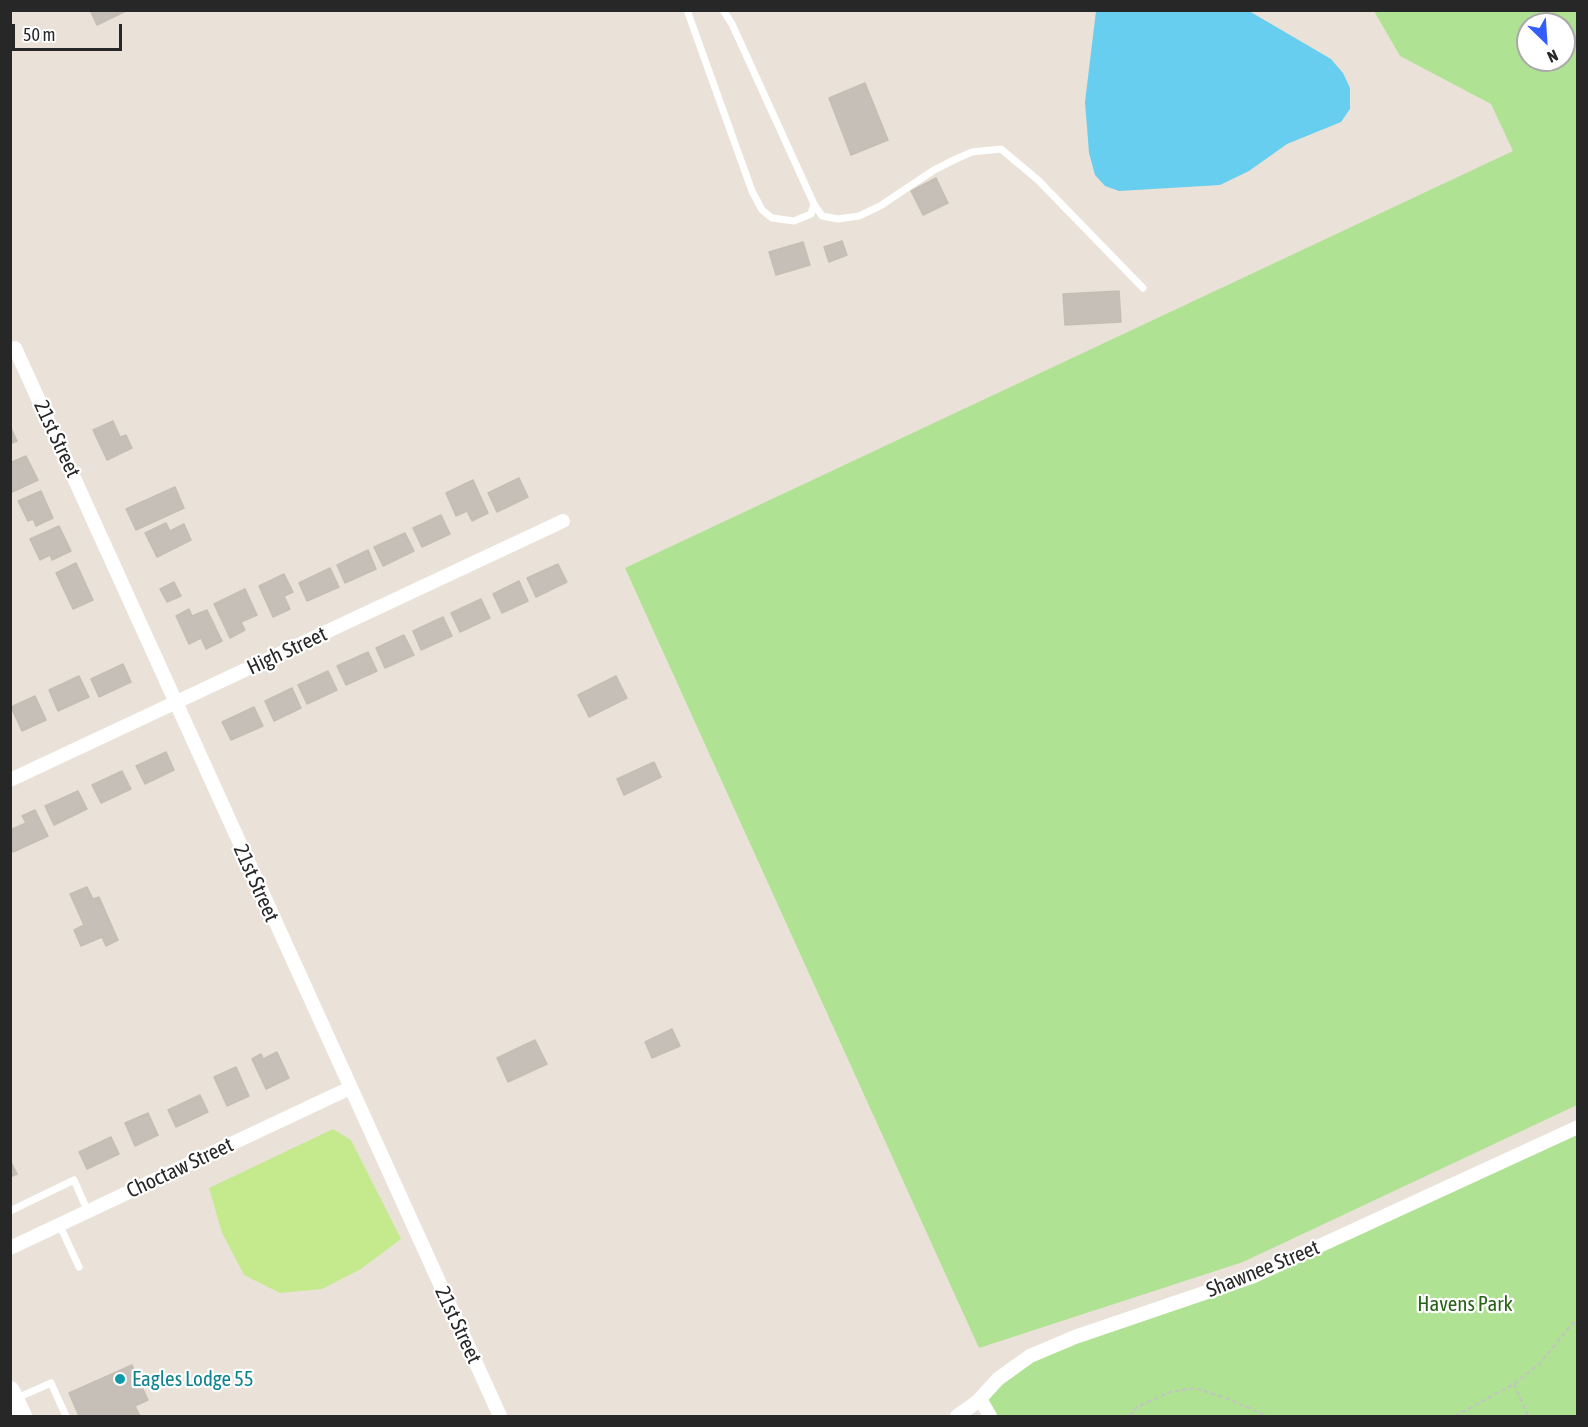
<!DOCTYPE html>
<html>
<head>
<meta charset="utf-8">
<style>
	body { margin:0 }
	#map { position:relative; width:1588px; height:1427px; overflow:hidden; background:#eae2d8; font-family:"Asap Condensed",sans-serif }
	canvas { display:block }
	.frame { position:absolute; inset:0; border:12px solid #272727; pointer-events:none }
	.north { position:absolute; left:1516px; top:12px; width:60px; height:60px; box-sizing:border-box; background:#fff; border:2px solid #a9a9a9; border-radius:50%; rotate:155deg; font-size:16px; font-weight:700; line-height:24px; text-align:center; color:#272727 }
	.north::after { content:''; display:block; margin:auto; width:21px; height:27px; background:#345dfb; clip-path:polygon(50% 0,100% 100%,50% 72%,0 100%) }
	.scale { position:absolute; left:12px; top:24px; width:110px; height:27px; box-sizing:border-box; border:3px solid #272727; border-top:0; padding-left:8px; font-size:18px; line-height:21px; white-space:nowrap; color:#272727; -webkit-text-stroke:4px #fff; paint-order:stroke }
</style>
</head>
<body>
<div id="map">
<canvas width="1588" height="1427"></canvas>
<div class="frame"></div>
<div class="north">N</div>
<div class="scale">50 m</div>
</div>
<script>
const context = document.querySelector('canvas').getContext('2d');
context.lineJoin = 'round';
function fillPath(path, color) {
  context.fillStyle = color;
  context.fill(path, 'evenodd');
}
function toPath(rows) {
  const path = new Path2D();
  for (const r of rows) {
    path.moveTo(r[0], r[1]);
    for (let i = 2; i < r.length; i += 2) path.lineTo(r[i], r[i + 1]);
  }
  return path;
}
function stroke(path, color, width, dash) {
  context.strokeStyle = color;
  context.lineWidth = width;
  context.lineCap = dash ? 'butt' : 'round';
  context.setLineDash(dash || []);
  context.stroke(path);
}
function label(font, color, halo, rows, align = 'center') {
  context.font = font + ' "Asap Condensed",sans-serif';
  context.lineWidth = 4.5;
  context.setLineDash([]);
  context.textBaseline = 'middle';
  context.strokeStyle = halo;
  context.fillStyle = color;
  for (const [text, x, y, turn = 0] of rows) {
    context.save();
    context.translate(x, y);
    context.rotate((+turn || 0) * Math.PI / 180);
    context.textAlign = isNaN(turn) ? turn : align;
    if (halo) context.strokeText(text, 0, 0);
    context.fillText(text, 0, 0);
    context.restore();
  }
}
fillPath(toPath([
	[1374,11,1577,11,1577,1105,1243,1262,979,1348,625,568,1513,151,1491,104,1400,56],
	[1528,24,1564,24,1564,60,1528,60],
	[1577,1127,1577,1416,990,1416,980,1399,1030,1356,1254,1276]
]), '#b0e293');
fillPath(toPath([
	[333,1129,351,1140,401,1239,361,1269,322,1289,280,1293,244,1275,222,1233,209,1188]
]), '#c5ea8e');
fillPath(toPath([
	[1096,11,1249,11,1331,59,1343,73,1350,88,1350,109,1341,122,1287,144,1249,171,1220,185,1119,191,1105,186,1095,175,1089,153,1085,102]
]), '#68ceef');
const building = toPath([
	[93,10,128,10,97,25,91,12,93,10],
	[865,83,888,140,851,155,829,98,865,83],
	[936,178,948,203,923,215,911,191,936,178],
	[842,241,847,255,829,262,824,247,842,241],
	[803,242,810,265,776,275,769,252,803,242],
	[1119,291,1121,322,1065,325,1063,294,1119,291],
	[113,421,120,437,126,435,132,448,107,460,93,430,113,421],
	[10,426,17,441,10,444,10,426],
	[26,456,38,480,10,493,10,463,26,456],
	[519,478,528,497,497,512,488,493,519,478],
	[473,480,488,513,472,521,467,511,456,516,446,493,473,480],
	[175,487,184,508,136,530,126,509,175,487],
	[41,491,53,518,36,526,33,519,28,521,18,501,41,491],
	[441,515,450,534,422,547,413,528,441,515],
	[166,523,170,531,184,524,191,540,157,557,145,533,166,523],
	[59,526,71,551,52,560,50,555,40,560,30,539,59,526],
	[405,533,414,551,383,566,374,547,405,533],
	[368,550,376,569,345,583,337,565,368,550],
	[76,563,93,600,73,609,56,573,76,563],
	[558,564,567,582,536,597,527,578,558,564],
	[330,568,339,587,307,601,299,583,330,568],
	[284,574,293,592,284,596,290,609,273,617,259,586,284,574],
	[519,581,528,601,502,613,493,594,519,581],
	[174,582,181,596,167,602,160,589,174,582],
	[245,589,257,615,241,622,245,630,230,638,214,604,245,589],
	[481,599,490,618,460,632,451,613,481,599],
	[189,609,192,616,207,610,222,641,206,649,201,638,189,644,176,616,189,609],
	[443,617,452,636,421,650,413,631,443,617],
	[404,635,414,655,385,668,376,648,404,635],
	[368,652,377,671,346,685,337,666,368,652],
	[123,664,131,682,99,697,91,679,123,664],
	[328,671,337,690,307,704,298,685,328,671],
	[79,676,89,697,58,711,49,690,79,676],
	[616,676,627,698,589,717,578,695,616,676],
	[292,688,301,708,274,721,265,701,292,688],
	[35,696,46,720,22,731,11,707,35,696],
	[254,707,263,726,231,740,222,722,254,707],
	[166,752,174,770,145,784,136,766,166,752],
	[654,762,661,777,624,795,617,779,654,762],
	[122,771,131,789,101,803,92,785,122,771],
	[78,791,87,809,54,825,45,806,78,791],
	[35,810,48,836,13,852,10,846,10,830,26,823,22,816,35,810],
	[87,887,93,899,99,897,118,940,106,946,102,937,81,946,74,930,84,925,70,894,87,887],
	[672,1029,680,1046,652,1058,645,1042,672,1029],
	[535,1040,547,1064,508,1082,497,1058,535,1040],
	[277,1052,289,1078,266,1089,252,1059,261,1054,263,1059,277,1052],
	[236,1067,249,1096,227,1106,214,1077,236,1067],
	[200,1095,208,1112,176,1127,168,1110,200,1095],
	[148,1113,158,1135,135,1146,125,1123,148,1113],
	[111,1137,119,1154,87,1169,79,1152,111,1137],
	[10,1160,17,1174,10,1177,10,1160],
	[132,1365,148,1400,135,1406,140,1416,79,1416,69,1393,132,1365]
]);
fillPath(building, '#c5bfb8');
stroke(building, '#c5beb2', 1.5);
stroke(toPath([
	[1514,1384,1528,1416],
	[1130,1416,1137,1407,1170,1392,1195,1388,1226,1398,1267,1416],
	[1455,1416,1514,1384,1540,1363,1578,1317]
]), '#c3c3c3', 2, [4.5, 3]);
stroke(toPath([
	[687,10,752,191,762,210,772,218,794,221,811,214,814,204],
	[723,10,732,24,814,204,822,216,838,219,859,216,880,206,934,170,956,159,972,152,1001,149,1038,180,1143,288],
	[10,1211,74,1180,88,1212],
	[60,1226,79,1267],
	[17,1398,51,1383,66,1416]
]), '#fff', 7);
stroke(toPath([
	[15,348,500,1416],
	[10,780,563,521],
	[10,1248,350,1088],
	[980,1399,990,1416],
	[957,1416,977,1402,998,1379,1030,1356,1075,1337,1254,1276,1578,1127]
]), '#fff', 14);
stroke(toPath([
	[10,1391,22,1416]
]), '#fff', 20);
for (const [x, y, r, color] of [
	[120,1379,6,"#0f9aa8"]
]) {
  const dot = new Path2D();
  dot.arc(x, y, r, 0, 2 * Math.PI);
  context.fillStyle = color;
  context.fill(dot);
  stroke(dot, '#fff', 2);
}
label('21px', '#272727', '#fff', [
	["21st Street",57,439,65],
	["High Street",287,651,-25],
	["21st Street",256,883,66],
	["Choctaw Street",180,1168,-25],
	["Shawnee Street",1263,1269,-22],
	["21st Street",458,1325,65]
]);
label('21px', '#296318', '#fff', [
	["Havens Park",1465,1304]
]);
label('21px', '#0d838f', '#fff', [
	["Eagles Lodge 55",132,1379]
], 'left');
</script>
</body>
</html>
